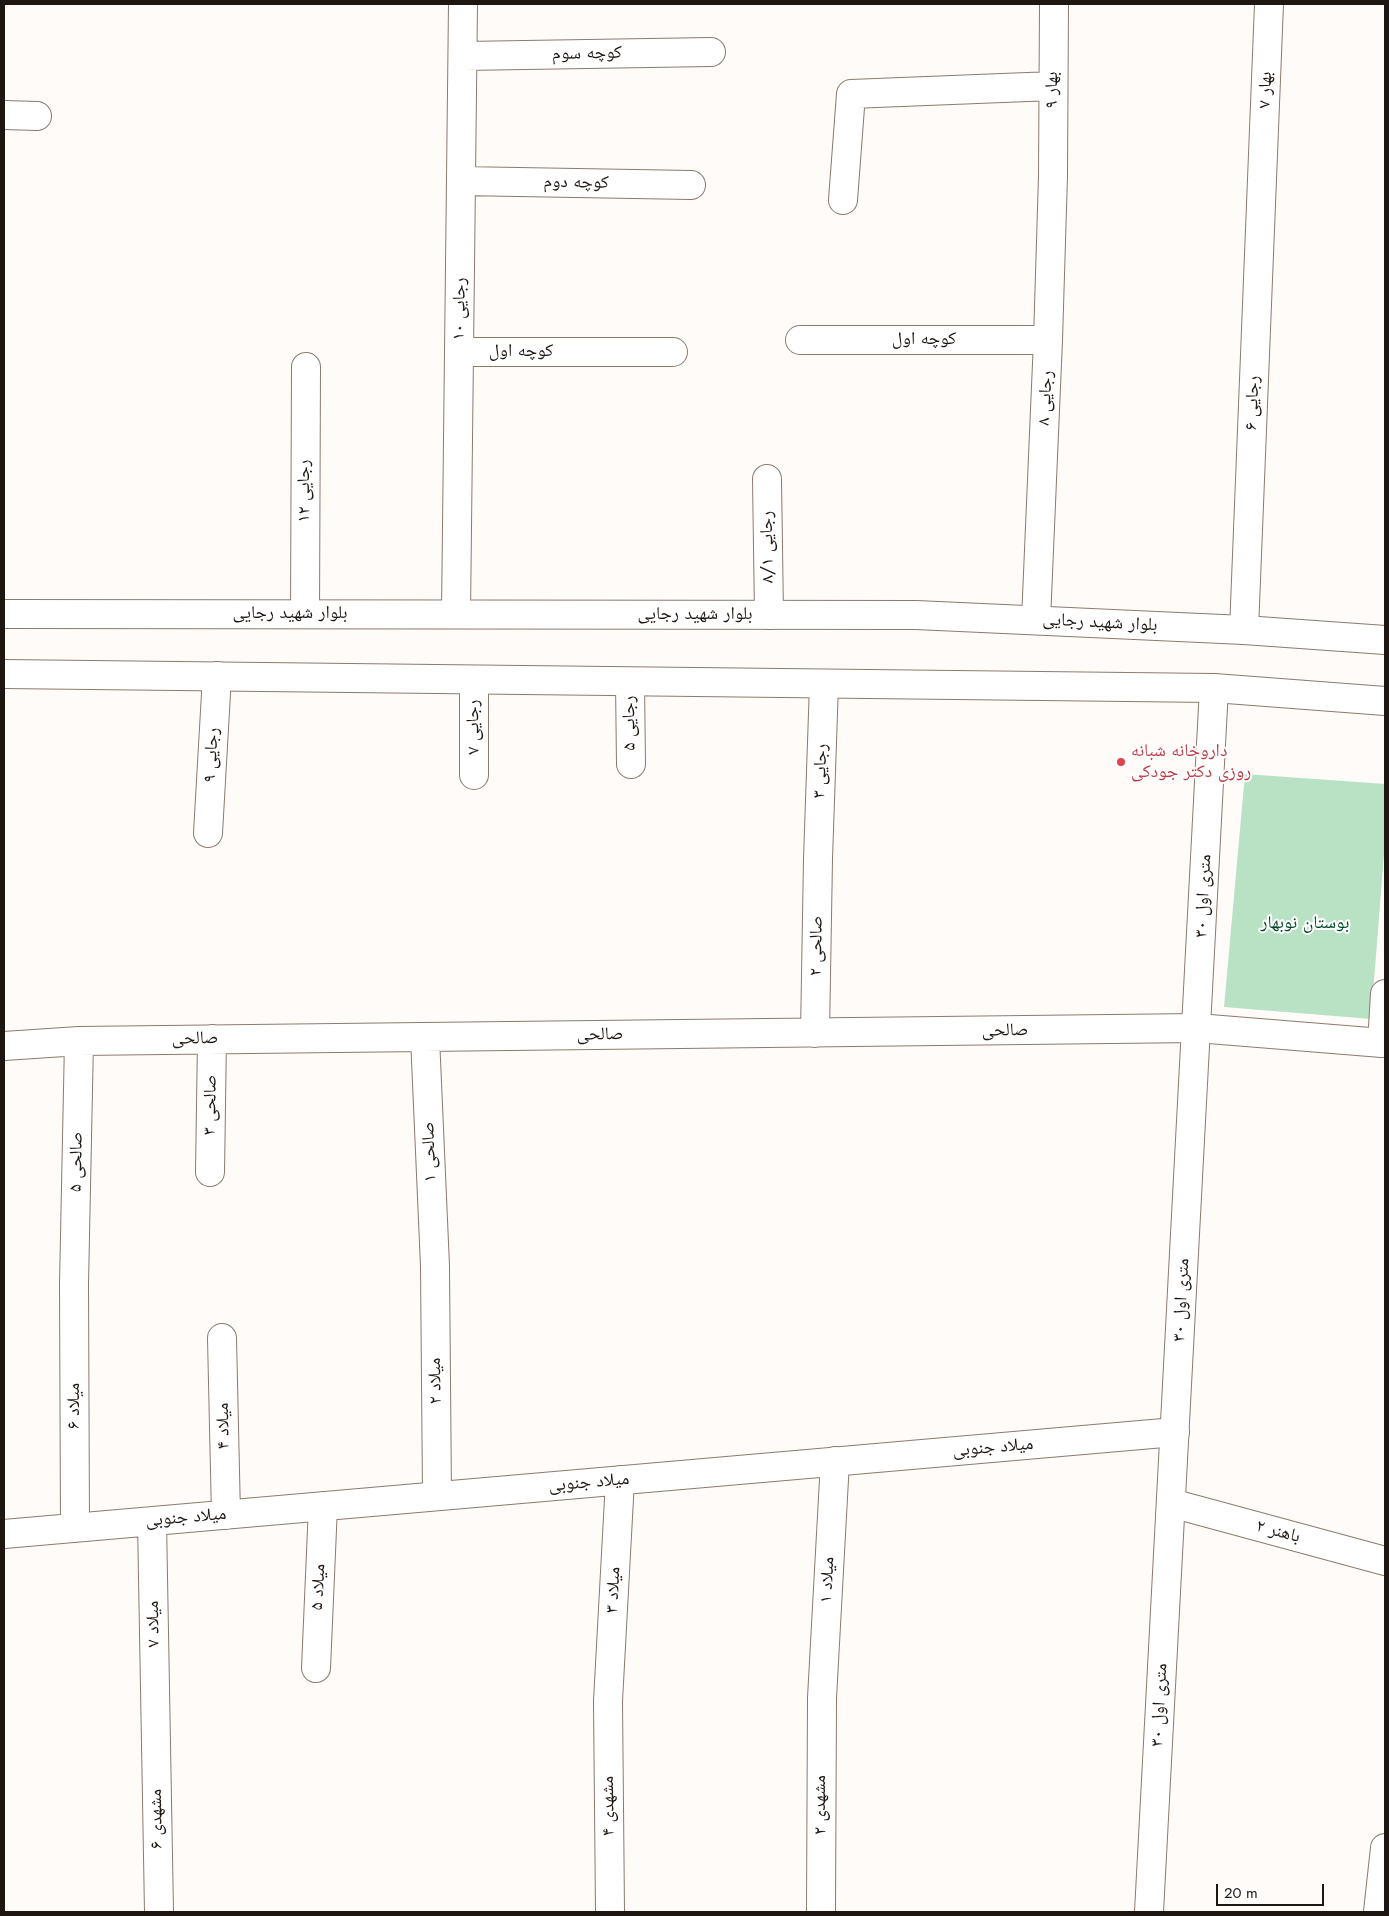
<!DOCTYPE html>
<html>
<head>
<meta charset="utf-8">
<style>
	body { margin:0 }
	#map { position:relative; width:1389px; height:1916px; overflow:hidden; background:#fffbf8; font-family:Jost,sans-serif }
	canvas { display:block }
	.frame { position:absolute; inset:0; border:5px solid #1d1611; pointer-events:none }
	.scale { position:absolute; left:1216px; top:1884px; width:108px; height:22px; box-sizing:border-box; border:2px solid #1d1611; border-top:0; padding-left:6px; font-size:15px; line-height:18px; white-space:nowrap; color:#1d1611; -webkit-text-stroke:4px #fff; paint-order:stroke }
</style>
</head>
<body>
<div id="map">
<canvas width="1389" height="1916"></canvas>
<div class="frame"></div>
<div class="scale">20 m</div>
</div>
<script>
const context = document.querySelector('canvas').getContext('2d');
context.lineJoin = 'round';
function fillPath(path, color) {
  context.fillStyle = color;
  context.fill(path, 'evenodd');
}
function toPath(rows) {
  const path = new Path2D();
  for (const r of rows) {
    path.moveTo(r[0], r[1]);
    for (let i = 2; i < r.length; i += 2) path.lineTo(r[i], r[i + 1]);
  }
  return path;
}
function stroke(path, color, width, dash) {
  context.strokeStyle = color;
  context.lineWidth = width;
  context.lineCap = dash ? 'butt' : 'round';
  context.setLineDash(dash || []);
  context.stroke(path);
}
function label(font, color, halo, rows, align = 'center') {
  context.font = font + ' Jost,"Noto Naskh Arabic",sans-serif';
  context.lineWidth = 4;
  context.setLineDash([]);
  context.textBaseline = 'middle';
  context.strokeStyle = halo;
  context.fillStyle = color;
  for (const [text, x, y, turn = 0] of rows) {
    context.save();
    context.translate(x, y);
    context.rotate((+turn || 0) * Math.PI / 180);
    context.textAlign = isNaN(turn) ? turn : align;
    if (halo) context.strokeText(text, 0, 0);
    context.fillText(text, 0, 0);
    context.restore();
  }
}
fillPath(toPath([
	[1245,774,1385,784,1385,841,1371,1019,1224,1007]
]), '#b8e2c3');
const minor = toPath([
	[463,56,711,52],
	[4,115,37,116],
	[461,181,691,185],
	[843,200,851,94,1053,86],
	[800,340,1048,340],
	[459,352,673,352],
	[767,479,769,615],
	[305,614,306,367],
	[456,614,463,4],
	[1036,620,1048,340,1053,176,1054,4],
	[1244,630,1269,4],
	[474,680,474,775],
	[630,682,631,764],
	[208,833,217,676],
	[815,1033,818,859,824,684],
	[425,1037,435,1266,437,1496],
	[4,1046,79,1041,1197,1028,1382,1043,1385,994],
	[210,1172,212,1039],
	[222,1338,226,1515],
	[1171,1503,1385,1561],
	[152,1521,159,1912],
	[75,1528,74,1284,79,1041],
	[4,1534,1175,1432],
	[316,1668,323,1506],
	[610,1912,608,1701,620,1480],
	[821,1912,822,1698,835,1461],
	[1378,1912,1385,1848]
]);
const tertiary = toPath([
	[1149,1912,1214,688]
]);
const secondary = toPath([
	[4,614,916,615,1244,630,1385,640],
	[4,674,1214,688,1385,701]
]);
stroke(minor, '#8e7a6d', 30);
stroke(tertiary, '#8e7a6d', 30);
stroke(secondary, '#8e7a6d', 30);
stroke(minor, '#fff', 28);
stroke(tertiary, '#fff', 28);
stroke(secondary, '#fff', 28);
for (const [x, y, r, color] of [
	[1121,762,5,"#e0444e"]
]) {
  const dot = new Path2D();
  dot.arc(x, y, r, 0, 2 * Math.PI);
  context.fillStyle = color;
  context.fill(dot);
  stroke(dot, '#fff', 2);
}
label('18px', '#1d1611', '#fff', [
	["کوچه سوم",587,54,-1],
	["بهار ۹",1053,90,-90],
	["بهار ۷",1266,90,-88],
	["کوچه دوم",576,183,1],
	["رجایی ۱۰",460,309,-89],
	["کوچه اول",924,340],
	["کوچه اول",521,352],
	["رجایی ۸",1046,398,-87],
	["رجایی ۶",1253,403,-88],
	["رجایی ۱۲",305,491,-90],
	["رجایی ۸/۱",768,547,-91],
	["بلوار شهید رجایی",290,614],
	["بلوار شهید رجایی",695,615],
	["بلوار شهید رجایی",1100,623,3],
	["رجایی ۵",630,723,-91],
	["رجایی ۷",474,727,-91],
	["رجایی ۹",212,755,-87],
	["رجایی ۳",821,771,-88],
	["۳۰ متری اول",1204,896,-87],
	["صالحی ۲",817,946,-89],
	["صالحی",1005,1031,-1],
	["صالحی",600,1035,-1],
	["صالحی",195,1039,-1],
	["صالحی ۳",211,1105,-89],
	["صالحی ۱",430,1152,-92],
	["صالحی ۵",77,1162,-89],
	["۳۰ متری اول",1182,1300,-87],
	["میلاد ۲",436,1381,-91],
	["میلاد ۶",75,1406,-90],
	["میلاد ۴",224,1426,-91],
	["میلاد جنوبی",993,1448,-5],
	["میلاد جنوبی",589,1483,-5],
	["میلاد جنوبی",186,1518,-5],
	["باهنر ۲",1278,1532,15],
	["میلاد ۱",828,1580,-87],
	["میلاد ۵",319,1587,-87],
	["میلاد ۳",614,1590,-87],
	["میلاد ۷",154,1624,-91],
	["۳۰ متری اول",1160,1705,-87],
	["مشهدی ۲",821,1805,-90],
	["مشهدی ۴",609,1806,-91],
	["مشهدی ۶",157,1819,-91]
]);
label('18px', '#be3a42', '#fff', [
	["داروخانه شبانه",1131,752],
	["روزی دکتر جودکی",1131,773]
], 'left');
label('18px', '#004823', '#fff', [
	["بوستان نوبهار",1305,924]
]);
</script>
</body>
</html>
